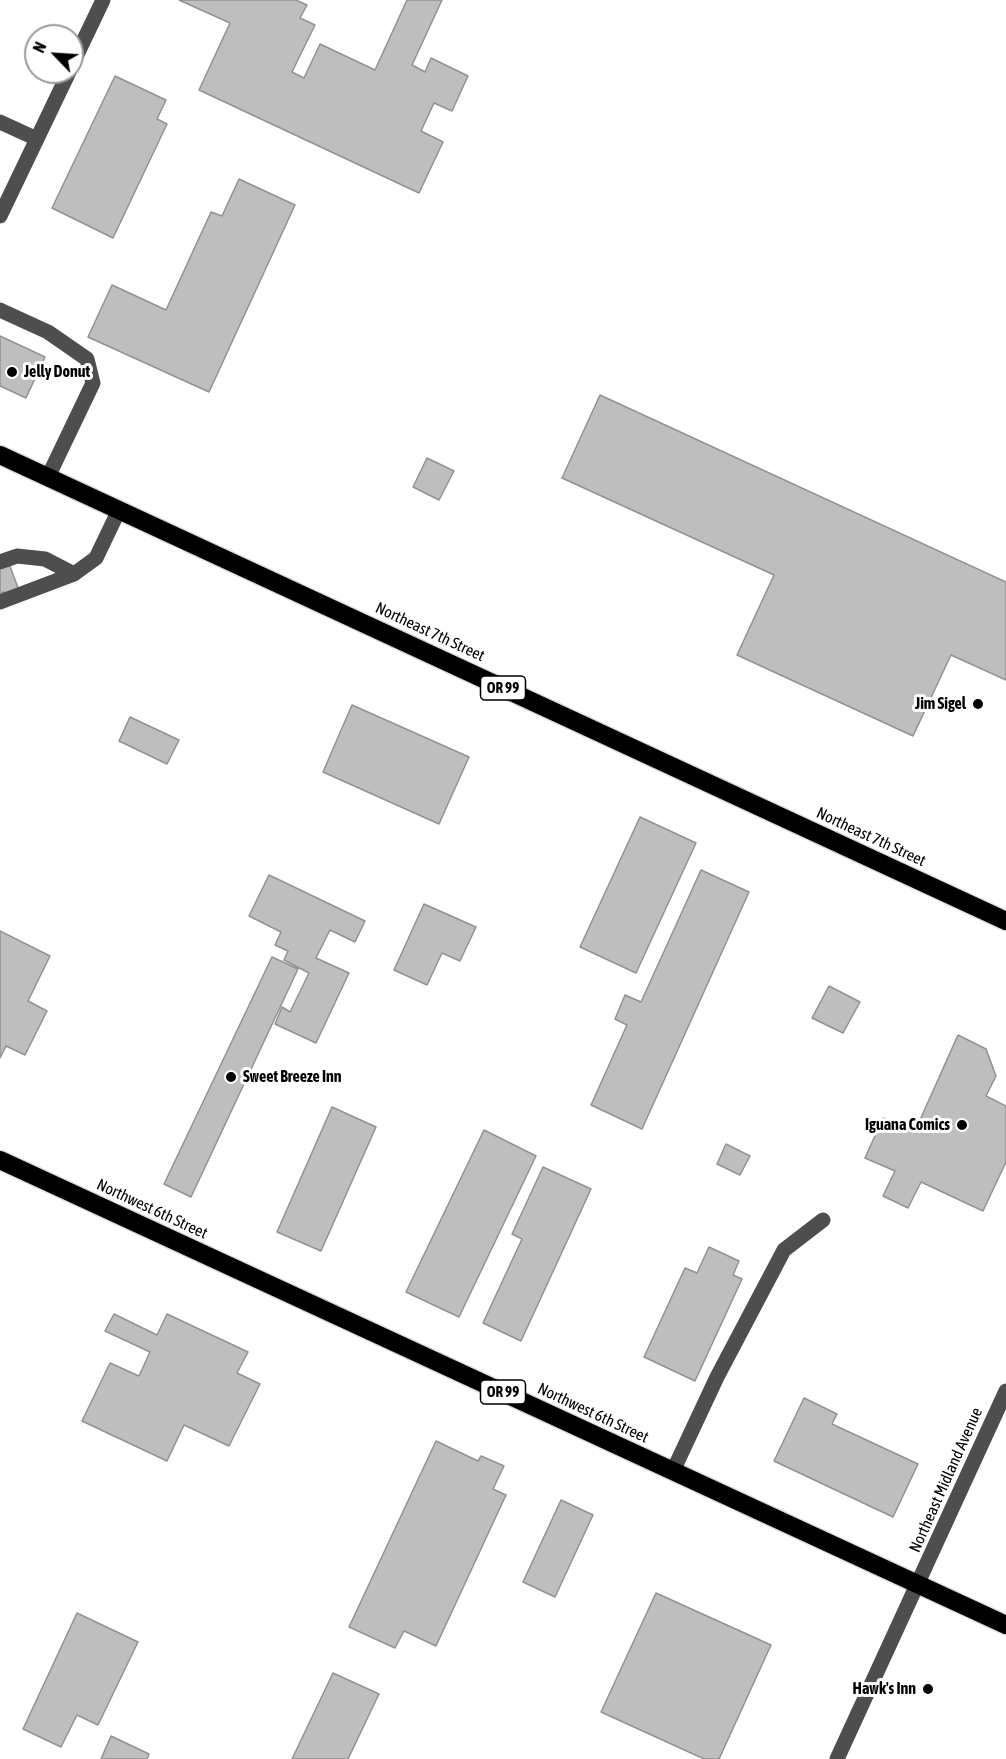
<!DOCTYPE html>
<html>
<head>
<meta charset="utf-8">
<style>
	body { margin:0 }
	#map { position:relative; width:1006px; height:1759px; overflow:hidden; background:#fff; font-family:"Asap Condensed",sans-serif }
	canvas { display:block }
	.north { position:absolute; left:24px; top:24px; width:60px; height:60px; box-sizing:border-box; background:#fff; border:2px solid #999; border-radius:50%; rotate:295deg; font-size:16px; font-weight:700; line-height:24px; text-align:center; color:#000 }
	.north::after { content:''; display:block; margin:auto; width:21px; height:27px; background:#000; clip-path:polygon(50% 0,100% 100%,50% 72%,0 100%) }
</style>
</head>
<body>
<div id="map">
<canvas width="1006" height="1759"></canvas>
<div class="north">N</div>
</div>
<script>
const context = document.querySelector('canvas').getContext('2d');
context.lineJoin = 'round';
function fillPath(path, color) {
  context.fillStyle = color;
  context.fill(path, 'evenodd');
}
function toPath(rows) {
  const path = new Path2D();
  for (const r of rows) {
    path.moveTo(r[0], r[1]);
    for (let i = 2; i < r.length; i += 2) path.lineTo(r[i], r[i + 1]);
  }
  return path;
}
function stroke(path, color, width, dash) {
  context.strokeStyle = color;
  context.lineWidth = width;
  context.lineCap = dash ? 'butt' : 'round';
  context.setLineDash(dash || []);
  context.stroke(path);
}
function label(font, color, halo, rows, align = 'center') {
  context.font = font + ' "Asap Condensed",sans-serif';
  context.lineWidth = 6;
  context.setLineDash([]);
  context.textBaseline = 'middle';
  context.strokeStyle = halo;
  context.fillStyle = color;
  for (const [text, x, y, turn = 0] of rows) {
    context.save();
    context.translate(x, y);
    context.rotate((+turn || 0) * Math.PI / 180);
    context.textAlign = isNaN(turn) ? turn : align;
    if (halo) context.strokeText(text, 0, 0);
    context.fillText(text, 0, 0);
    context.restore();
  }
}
const building = toPath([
	[179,0,296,0,307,5,300,18,315,25,292,72,304,78,320,44,375,70,407,0,442,0,412,65,425,72,431,58,468,76,452,111,434,103,421,131,443,142,419,193,199,90,230,23,179,0],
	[115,76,166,100,157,119,167,124,113,238,52,208,115,76],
	[239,179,295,205,209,392,88,337,112,285,166,310,211,212,222,216,239,179],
	[0,336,45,357,26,398,0,386,0,336],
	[600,395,1006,582,1006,680,951,655,913,736,737,655,774,575,562,478,600,395],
	[427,458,454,471,439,500,413,487,427,458],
	[8,561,20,593,6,599,4,592,0,593,0,564,8,561],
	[352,705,469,757,439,824,323,772,352,705],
	[130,717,179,740,167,764,119,741,130,717],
	[640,817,696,843,636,973,580,947,640,817],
	[701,870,749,892,642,1129,591,1105,627,1025,615,1019,625,995,641,1002,701,870],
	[269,875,365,921,355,942,330,930,316,958,349,973,316,1043,275,1024,282,1007,290,1012,309,973,284,960,288,951,275,945,281,932,249,916,269,875],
	[424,904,476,927,460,961,442,953,427,985,394,970,424,904],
	[0,931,50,956,28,1001,47,1011,25,1055,6,1046,0,1058,0,931],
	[272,957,298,969,191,1197,164,1184,272,957],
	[829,986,860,1002,843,1033,812,1018,829,986],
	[958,1035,986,1049,996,1076,986,1096,1006,1106,1006,1162,983,1211,921,1182,908,1208,883,1196,895,1171,865,1158,883,1118,915,1131,958,1035],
	[332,1107,376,1127,321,1251,277,1232,332,1107],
	[484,1130,536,1156,459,1317,406,1292,484,1130],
	[726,1144,750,1156,740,1175,717,1164,726,1144],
	[543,1167,591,1189,521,1341,483,1323,522,1239,512,1234,543,1167],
	[709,1247,739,1261,733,1275,742,1279,695,1381,644,1357,685,1268,697,1273,709,1247],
	[114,1314,157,1335,167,1314,248,1352,237,1373,260,1384,229,1446,184,1425,167,1461,82,1421,110,1363,139,1376,150,1352,105,1331,114,1314],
	[804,1398,837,1414,832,1424,918,1464,893,1517,774,1461,804,1398],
	[436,1441,478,1461,481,1456,504,1466,493,1489,506,1495,436,1646,404,1631,395,1648,349,1627,436,1441],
	[561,1500,593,1515,555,1597,523,1582,561,1500],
	[656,1593,771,1645,719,1759,704,1759,601,1712,656,1593],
	[77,1613,138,1642,98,1725,77,1715,61,1747,23,1729,77,1613],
	[333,1673,379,1694,348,1759,292,1759,333,1673],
	[111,1736,149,1754,147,1759,101,1759,111,1736]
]);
fillPath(building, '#bebebe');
stroke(building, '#929292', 1.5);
const highway = toPath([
	[0,455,1006,921],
	[0,1160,1006,1625]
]);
stroke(highway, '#dbdbdb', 21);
stroke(toPath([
	[72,65,103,0],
	[0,122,37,139],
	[0,216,69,72],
	[0,310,48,332,87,359,93,383,48,477],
	[0,562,17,556,45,559,74,574],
	[0,602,74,574,96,558,119,510],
	[673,1471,717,1377,784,1250,823,1220],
	[837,1759,1006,1391]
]), '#4e4e4e', 15);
stroke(highway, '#000', 18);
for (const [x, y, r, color] of [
	[12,372,6,"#000"],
	[978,704,6,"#000"],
	[231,1077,6,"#000"],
	[962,1125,6,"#000"],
	[928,1689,6,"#000"]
]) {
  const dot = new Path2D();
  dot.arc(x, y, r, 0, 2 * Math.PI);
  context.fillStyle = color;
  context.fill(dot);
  stroke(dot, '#fff', 2);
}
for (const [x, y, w] of [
	[503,688,45],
	[503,1392,45]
]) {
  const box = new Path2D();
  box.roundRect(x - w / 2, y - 12, w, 24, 4.5);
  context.fillStyle = '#fff';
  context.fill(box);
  stroke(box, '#000', 1.5);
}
label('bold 15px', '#000', null, [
	["OR 99",503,688],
	["OR 99",503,1392]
]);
label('bold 16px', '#000', '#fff', [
	["Jelly Donut",24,372,"left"],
	["Jim Sigel",966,704],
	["Sweet Breeze Inn",243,1077,"left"],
	["Iguana Comics",950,1125],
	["Hawk's Inn",916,1689]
], 'right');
label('16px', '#000', '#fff', [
	["Northeast 7th Street",430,632,25],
	["Northeast 7th Street",871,837,25],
	["Northwest 6th Street",152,1209,25],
	["Northwest 6th Street",593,1413,25],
	["Northeast Midland Avenue",946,1480,-66]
]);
</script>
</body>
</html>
